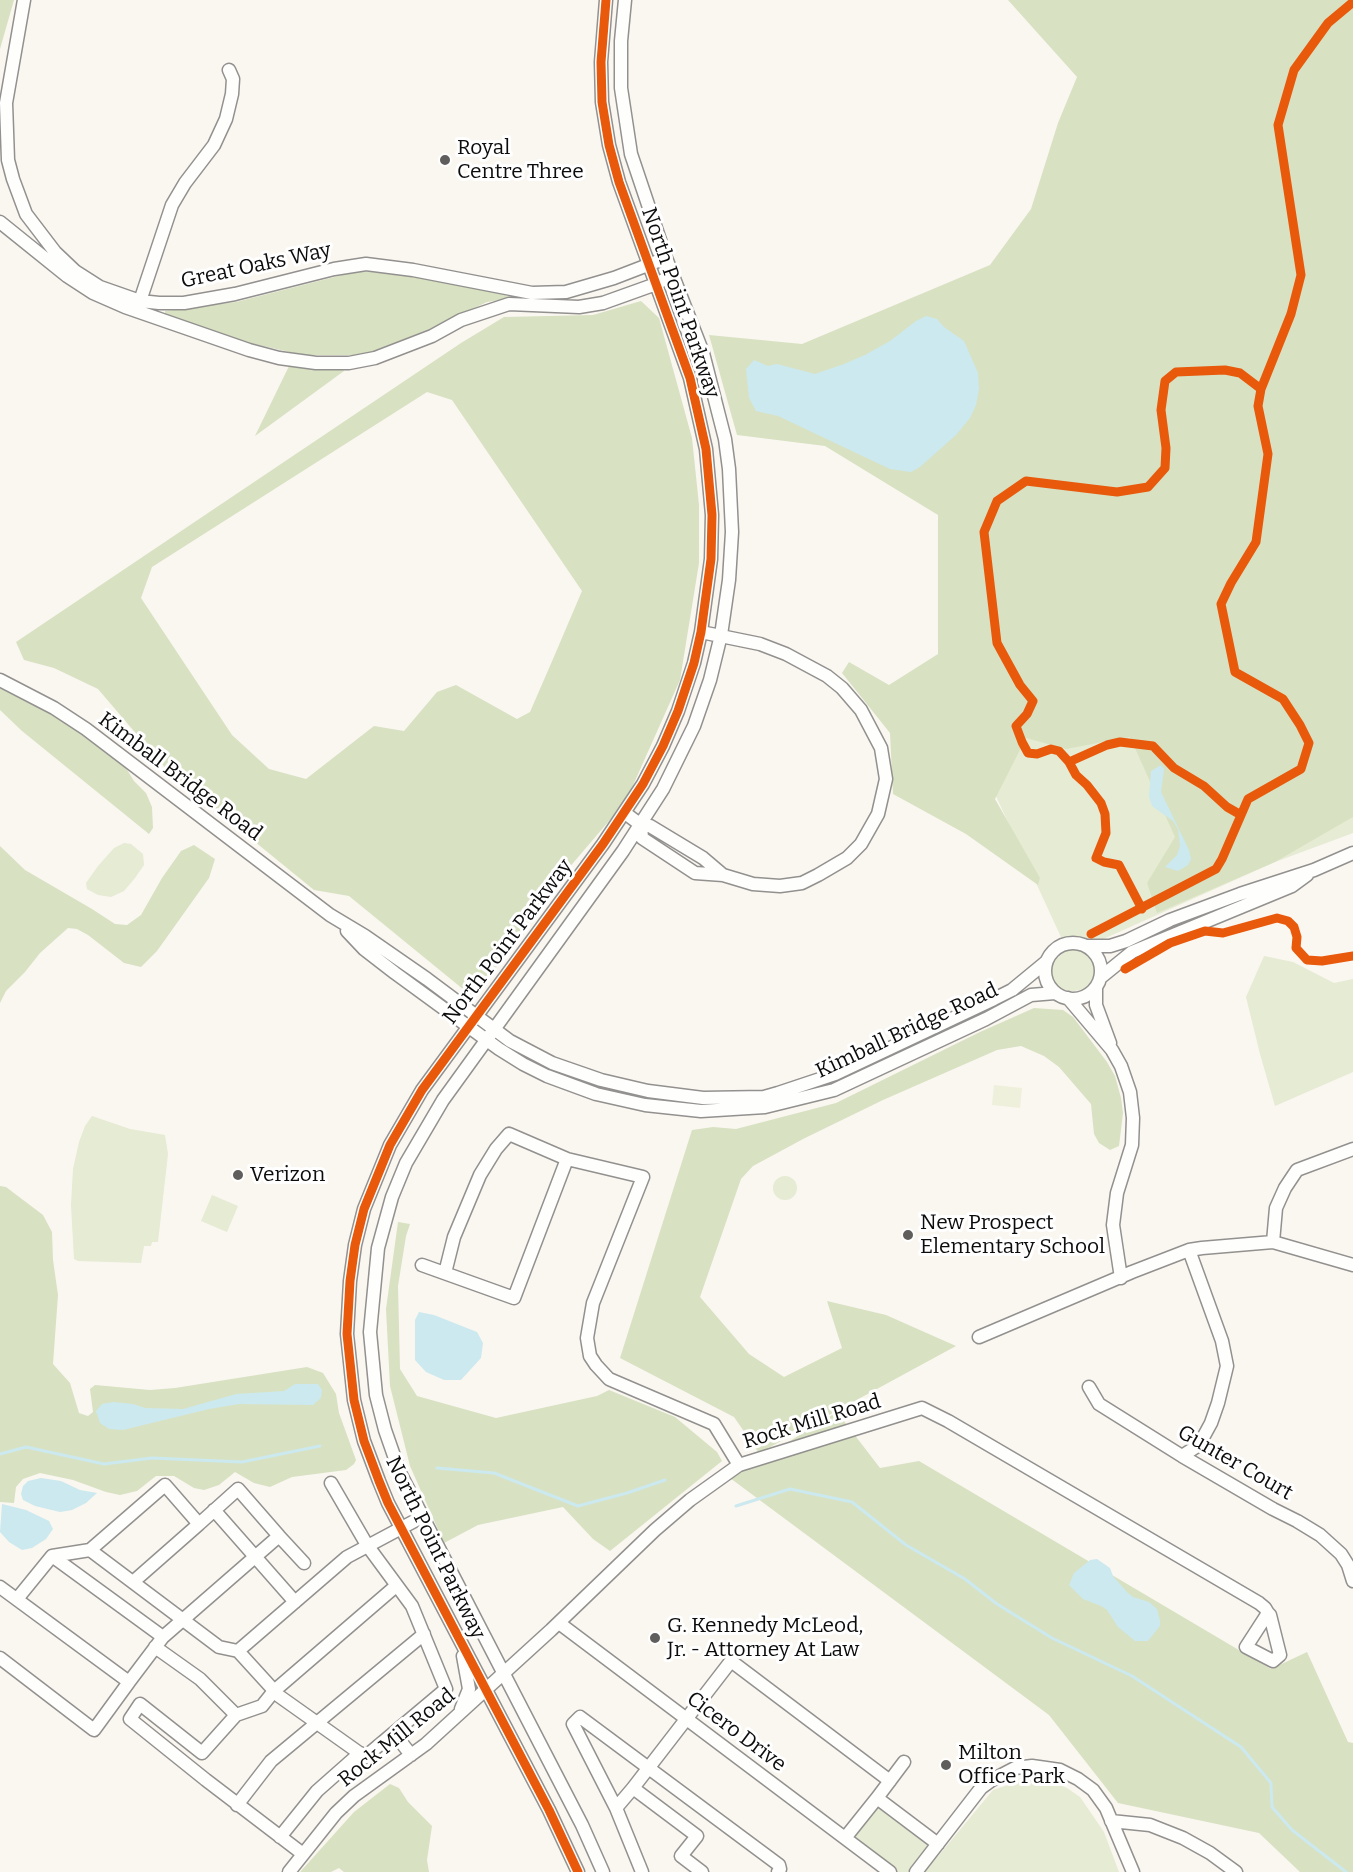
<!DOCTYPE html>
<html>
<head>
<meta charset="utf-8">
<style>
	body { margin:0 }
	canvas { display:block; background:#faf6f0 }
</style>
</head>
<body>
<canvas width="1353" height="1872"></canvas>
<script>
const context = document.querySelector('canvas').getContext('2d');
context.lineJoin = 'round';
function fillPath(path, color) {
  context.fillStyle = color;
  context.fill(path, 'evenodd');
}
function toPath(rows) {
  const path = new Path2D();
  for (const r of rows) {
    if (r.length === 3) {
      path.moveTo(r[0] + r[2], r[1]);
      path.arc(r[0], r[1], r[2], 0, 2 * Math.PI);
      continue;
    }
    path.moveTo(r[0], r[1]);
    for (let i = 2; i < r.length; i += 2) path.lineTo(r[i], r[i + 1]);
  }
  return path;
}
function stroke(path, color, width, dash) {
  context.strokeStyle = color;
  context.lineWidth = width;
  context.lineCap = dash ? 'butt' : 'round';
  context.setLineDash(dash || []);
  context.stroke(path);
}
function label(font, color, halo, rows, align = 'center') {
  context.font = font + ' Bitter,serif';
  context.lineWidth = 6;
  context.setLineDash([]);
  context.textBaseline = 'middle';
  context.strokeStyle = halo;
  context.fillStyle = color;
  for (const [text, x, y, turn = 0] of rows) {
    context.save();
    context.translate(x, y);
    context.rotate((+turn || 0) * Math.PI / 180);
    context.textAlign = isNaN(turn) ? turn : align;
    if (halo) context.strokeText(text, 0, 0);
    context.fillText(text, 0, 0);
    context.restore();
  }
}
fillPath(toPath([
	[1108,650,1353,733,1353,833,1275,862,1081,949,1089,952,1097,958,1100,966,1098,974,1084,989,1069,992,1057,989,1052,984,1048,974,1052,963,1067,950,983,768],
	[124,843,131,844,143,854,144,865,135,878,124,891,111,897,98,895,87,889,86,883,98,866,114,848],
	[1264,956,1293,962,1334,983,1353,979,1353,1072,1275,1106,1260,1054,1246,997],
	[92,1116,130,1129,165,1135,168,1154,158,1242,152,1242,151,1246,144,1246,141,1263,78,1261,74,1259,71,1205,73,1169,79,1142,85,1126],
	[785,1188,12],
	[212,1195,238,1206,227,1232,201,1221],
	[1045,1779,1067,1788,1080,1797,1104,1832,1119,1872,925,1872,993,1790,1023,1780],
	[876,1804,930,1844,908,1872,896,1872,851,1838]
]), '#e6ebd3');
fillPath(toPath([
	[0,0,14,0,0,49],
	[1008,0,1353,0,1353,817,1275,862,1157,913,1147,883,1175,837,1130,737,1066,749,1026,738,995,799,1040,878,1038,885,966,834,893,794,890,733,842,673,849,662,889,685,938,654,938,515,825,446,737,435,709,335,802,344,990,265,1031,209,1058,123,1077,77],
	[358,271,413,275,502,294,514,298,487,302,430,329,364,355,303,355,232,339,165,314,165,311,236,302],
	[641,301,659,318,692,438,699,505,699,563,680,680,626,801,562,876,482,987,476,992,469,994,349,896,314,890,168,771,98,689,54,668,24,660,16,642,461,343,504,317,593,315],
	[427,392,452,400,582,591,553,659,530,712,517,719,456,685,437,692,404,731,374,726,306,779,269,769,232,735,141,598,152,567],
	[290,364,342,367,344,371,255,436],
	[0,685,69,721,126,768,134,781,146,793,152,807,153,828,149,834,22,731,0,710],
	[194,845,215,859,209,878,157,951,141,967,124,963,88,935,77,929,68,928,40,953,25,972,6,991,0,1003,0,846,25,870,92,909,115,924,127,925,141,915,162,878,181,851],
	[1034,1008,1063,1010,1073,1017,1107,1062,1115,1076,1121,1098,1123,1113,1119,1146,1110,1150,1099,1143,1094,1134,1091,1104,1059,1067,1044,1056,1021,1046,997,1050,883,1100,805,1138,753,1166,741,1179,700,1297,749,1354,784,1377,842,1348,827,1301,886,1315,956,1346,759,1453,734,1417,620,1358,692,1130,713,1127,736,1129,836,1103,980,1032],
	[0,1186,6,1187,43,1215,52,1232,53,1260,58,1295,53,1364,70,1383,79,1413,88,1416,93,1412,90,1389,95,1385,150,1390,175,1388,307,1367,323,1373,336,1394,339,1413,356,1460,354,1464,346,1470,292,1477,270,1487,254,1483,235,1472,219,1485,204,1490,194,1488,174,1476,156,1476,137,1491,120,1495,106,1492,73,1480,40,1473,23,1479,16,1487,14,1503,0,1502],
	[398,1222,410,1224,406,1236,398,1286,400,1369,417,1396,496,1418,597,1396,609,1390,675,1417,717,1452,722,1461,610,1551,593,1539,563,1507,478,1525,444,1543,410,1466,390,1386,386,1309],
	[837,1412,880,1468,919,1461,1271,1669,1307,1652,1348,1742,1353,1743,1353,1872,1300,1872,1259,1833,1118,1803,1049,1715,730,1478],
	[390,1784,399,1788,408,1802,432,1826,427,1860,429,1872,344,1872,339,1868,331,1872,300,1872,354,1812]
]), '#d8e2c2');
fillPath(toPath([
	[994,1085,1022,1088,1020,1108,992,1105]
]), '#eff0dc');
fillPath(toPath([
	[926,316,937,319,944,327,964,341,978,373,979,389,976,405,970,418,956,435,920,467,911,472,890,469,778,416,756,411,749,398,746,369,754,360,768,366,777,364,815,374,844,364,865,355,890,341,916,321],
	[1161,765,1164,769,1161,792,1189,850,1191,859,1188,865,1178,871,1165,867,1177,855,1180,846,1178,829,1173,821,1152,806,1149,797,1151,771],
	[419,1312,434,1315,477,1332,483,1343,481,1358,461,1380,444,1380,426,1372,415,1360,415,1320],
	[295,1384,318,1384,322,1390,321,1398,313,1405,239,1404,209,1409,123,1430,109,1429,100,1423,96,1411,102,1404,113,1402,133,1404,145,1408,183,1409,236,1394,284,1391],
	[41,1478,61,1481,80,1490,97,1493,86,1503,72,1510,60,1512,35,1506,23,1500,21,1494,23,1486,28,1481],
	[2,1504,26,1510,49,1521,53,1529,46,1539,32,1548,22,1550,9,1542,0,1532],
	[1097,1559,1110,1568,1113,1576,1127,1592,1133,1597,1149,1602,1157,1609,1160,1621,1160,1626,1148,1641,1135,1641,1118,1627,1107,1610,1101,1606,1083,1599,1069,1585,1074,1573,1090,1560]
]), '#cce9ef');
stroke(toPath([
	[0,1454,26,1447,104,1464,152,1458,242,1462,320,1446],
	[437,1468,494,1473,578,1506,627,1493,665,1480],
	[736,1506,790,1489,852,1502,906,1545,965,1579,997,1604,1052,1638,1132,1676,1241,1747,1271,1783,1272,1807,1292,1830,1346,1872]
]), '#cce9ef', 3);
const minor = toPath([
	[24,0,6,103,8,160,13,179,26,214,55,252,75,271,100,287,140,301,159,303,184,303,235,294,334,269,366,264,413,270,532,293,566,292,614,278,666,258],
	[0,222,67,276,93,293,125,307,249,350,279,358,316,363,349,363,375,358,432,336,461,320,509,304,579,307,603,303,656,284,673,275],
	[138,307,172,205,185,183,214,145,226,119,232,94,233,79,229,70],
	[0,680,54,708,86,729,330,915,365,936,427,979,510,1041,552,1063,601,1080,648,1091,703,1098,764,1097,778,1093,835,1074,994,999,1012,990,1046,962],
	[625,813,641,825,650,826,703,858,723,875],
	[641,825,642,838,695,873,723,875,753,884,780,886,802,883,818,875,847,858,861,844,878,814,886,779,881,748,861,710,842,688,827,676,786,654,760,644,701,632],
	[347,931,364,949,395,973,499,1049,523,1064,547,1076,596,1094,645,1105,701,1111,765,1107,834,1090,986,1019,1031,995,1055,993],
	[1073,971,28],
	[1087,946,1110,946,1126,941,1170,920,1240,894,1314,870,1353,853],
	[1100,978,1132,952,1292,886,1307,875],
	[1096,987,1096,1005,1110,1043],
	[1068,998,1112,1050,1121,1066,1130,1092,1133,1118,1132,1145,1117,1193,1113,1225,1121,1278],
	[1273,1242,1276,1208,1285,1188,1297,1170,1353,1149],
	[422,1265,514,1298,567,1159],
	[445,1273,454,1237,480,1175,496,1149,509,1134,567,1159,643,1177,593,1303,587,1338,590,1356,596,1365,609,1379,714,1424,739,1465],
	[979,1337,1132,1272,1189,1250,1202,1248,1273,1242,1353,1265],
	[1089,1387,1099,1404,1182,1456,1273,1509,1297,1521,1320,1535,1341,1554,1348,1565,1353,1581],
	[1182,1456,1199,1445,1211,1423,1218,1403,1227,1366,1222,1341,1189,1250],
	[214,1510,295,1602],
	[279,1536,304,1563],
	[52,1556,163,1637,129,1682],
	[133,1582,199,1524,165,1485,90,1550,219,1647,238,1651,347,1557,422,1517],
	[0,1587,129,1682,94,1730,0,1658],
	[17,1599,52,1556,90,1550],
	[559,1623,890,1872],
	[163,1637,279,1536,238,1489,199,1524],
	[155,1647,200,1679,236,1715],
	[238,1651,279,1696,365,1757,446,1689,412,1606,367,1545,331,1483],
	[461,1709,469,1689,463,1656],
	[394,1733,411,1755],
	[633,1788,697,1836,681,1856,702,1872],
	[877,1798,904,1762],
	[237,1805,271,1761,424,1634],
	[616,1808,633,1788,731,1661,890,1781],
	[1111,1821,1150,1825,1183,1838,1210,1853,1236,1872],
	[280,1837,317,1791,360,1753],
	[845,1838,877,1798,938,1844],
	[303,1854,206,1780,130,1719,140,1704,202,1753,236,1715,262,1706,274,1691,396,1586],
	[289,1872,336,1813,354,1796,426,1744,551,1630,655,1530,690,1500,739,1465,922,1408,948,1421,1259,1603,1265,1608,1268,1613,1270,1615,1280,1655,1273,1661,1246,1647,1268,1613],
	[578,1872,549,1810,388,1503,379,1481,364,1441,354,1400,347,1334,350,1281,355,1245,364,1209,390,1145,422,1090,603,844,643,784,663,746,678,711,694,663,701,632,711,559,712,515,706,449,690,378,619,182,609,145,602,102,601,62,606,0],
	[603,1872,582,1825,400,1473,385,1430,376,1395,370,1332,378,1248,392,1197,406,1163,443,1100,623,851,663,789,694,726,710,680,721,635,729,580,732,532,729,469,725,439,703,353,666,258,631,154,621,88,621,41,625,0],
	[642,1872,616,1808,573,1724,580,1717,779,1865,780,1869,778,1872],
	[916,1872,981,1788,992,1780,1015,1768,1032,1766,1060,1770,1078,1779,1093,1790,1106,1808,1133,1872]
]);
stroke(minor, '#93918f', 15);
stroke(minor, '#fefefd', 12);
stroke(toPath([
	[1069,762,1059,751,1051,749,1037,754,1028,753,1022,742,1016,726,1027,714,1033,701,1020,685,997,643,984,532,997,501,1026,481,1117,492,1148,487,1165,468,1166,448,1161,410,1165,381,1176,372,1225,370,1240,373,1261,389],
	[1142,909,1119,865,1104,862,1096,858,1106,833,1105,814,1101,803,1087,785,1076,775,1069,762,1107,745,1120,742,1153,746,1174,768,1204,786,1227,807,1241,815],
	[1091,934,1216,869,1222,859,1248,799,1301,769,1309,743,1300,725,1283,699,1235,672,1221,604,1231,583,1256,542,1268,454,1258,406,1261,389,1291,314,1301,275,1278,125,1294,70,1328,23,1353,2],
	[1125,969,1170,943,1205,931,1223,933,1277,918,1288,921,1294,927,1297,937,1296,948,1307,960,1322,961,1353,956],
	[578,1872,549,1810,388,1503,379,1481,364,1441,354,1400,347,1334,350,1281,355,1245,364,1209,390,1145,422,1090,603,844,643,784,663,746,678,711,694,663,701,632,711,559,712,515,706,449,690,378,619,182,609,145,602,102,601,62,606,0]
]), '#e8590c', 9);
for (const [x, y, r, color] of [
	[445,160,6,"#5f5e5c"],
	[238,1175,6,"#5f5e5c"],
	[908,1235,6,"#5f5e5c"],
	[655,1638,6,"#5f5e5c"],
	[946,1765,6,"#5f5e5c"]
]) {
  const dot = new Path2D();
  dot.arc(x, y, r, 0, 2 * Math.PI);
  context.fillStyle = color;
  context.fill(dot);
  stroke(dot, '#fff', 2);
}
label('21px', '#0c0c0c', '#fff', [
	["Royal",457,148],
	["Centre Three",457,172],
	["Verizon",250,1175],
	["New Prospect",920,1223],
	["Elementary School",920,1247],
	["G. Kennedy McLeod,",667,1626],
	["Jr. - Attorney At Law",667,1650],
	["Milton",958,1753],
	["Office Park",958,1777]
], 'left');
label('21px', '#0c0c0c', '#fff', [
	["Great Oaks Way",256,266,-12],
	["North Point Parkway",680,303,71],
	["Kimball Bridge Road",180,777,37],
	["North Point Parkway",508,942,-53],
	["Kimball Bridge Road",907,1031,-25],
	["Rock Mill Road",812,1422,-17],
	["Gunter Court",1235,1463,30],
	["North Point Parkway",435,1548,64],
	["Cicero Drive",736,1732,37],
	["Rock Mill Road",397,1738,-39]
]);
</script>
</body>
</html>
